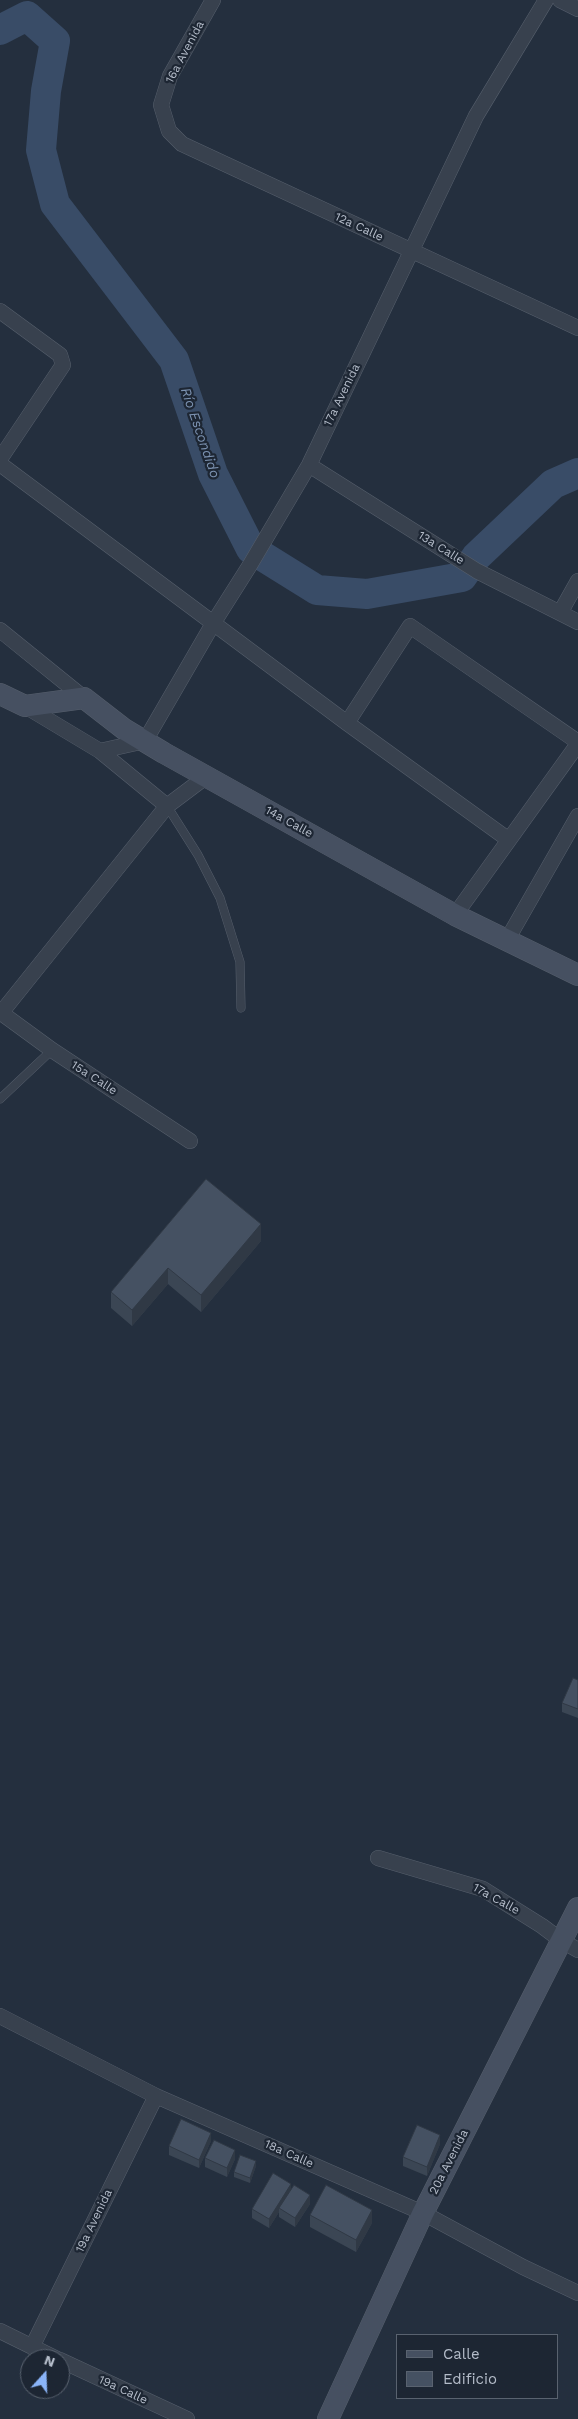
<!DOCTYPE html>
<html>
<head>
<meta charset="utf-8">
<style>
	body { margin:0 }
	#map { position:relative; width:578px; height:2419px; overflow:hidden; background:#242f3e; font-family:"Work Sans",sans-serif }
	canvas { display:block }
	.legend { position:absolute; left:396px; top:2334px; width:162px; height:65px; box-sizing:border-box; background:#1d2633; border:1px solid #59626f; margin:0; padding:6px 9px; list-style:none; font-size:15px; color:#b4bcc9 }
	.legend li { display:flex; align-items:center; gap:10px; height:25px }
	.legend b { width:25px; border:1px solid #59626f }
	.north { position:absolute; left:20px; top:2349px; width:50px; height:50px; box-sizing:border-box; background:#1d2633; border:1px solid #59626f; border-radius:50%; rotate:20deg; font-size:14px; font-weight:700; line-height:20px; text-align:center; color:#b4bcc9 }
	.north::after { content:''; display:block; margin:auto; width:18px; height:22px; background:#8ab4f8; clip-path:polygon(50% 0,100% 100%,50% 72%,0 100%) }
</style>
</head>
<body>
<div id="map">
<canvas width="578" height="2419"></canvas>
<ul class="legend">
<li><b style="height:6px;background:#465061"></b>Calle</li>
<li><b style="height:14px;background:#455162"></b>Edificio</li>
</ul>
<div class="north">N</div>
</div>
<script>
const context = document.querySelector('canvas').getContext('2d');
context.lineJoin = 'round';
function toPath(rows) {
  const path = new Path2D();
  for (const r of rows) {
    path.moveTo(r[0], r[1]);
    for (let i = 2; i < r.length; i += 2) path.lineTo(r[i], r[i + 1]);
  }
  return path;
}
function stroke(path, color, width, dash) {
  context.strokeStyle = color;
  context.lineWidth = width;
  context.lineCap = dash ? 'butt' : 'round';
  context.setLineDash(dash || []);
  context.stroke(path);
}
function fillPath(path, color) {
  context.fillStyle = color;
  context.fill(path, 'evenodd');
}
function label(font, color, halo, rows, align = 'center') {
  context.font = font + ' "Work Sans",sans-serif';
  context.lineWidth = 4.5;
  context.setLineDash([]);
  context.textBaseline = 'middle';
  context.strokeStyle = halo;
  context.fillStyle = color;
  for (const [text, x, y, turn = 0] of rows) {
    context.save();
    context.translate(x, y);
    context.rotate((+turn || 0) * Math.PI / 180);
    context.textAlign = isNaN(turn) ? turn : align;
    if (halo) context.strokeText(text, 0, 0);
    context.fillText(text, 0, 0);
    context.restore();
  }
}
stroke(toPath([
	[0,30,27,16,55,41,46,91,41,150,55,204,174,360,213,474,251,549,317,590,367,594,462,577,476,557,553,484,578,473]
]), '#394c67', 30);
const lane = toPath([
	[167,806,198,855,220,898,240,962,241,1008],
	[0,1099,52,1050]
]);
const street = toPath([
	[213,0,170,76,161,105,169,131,182,144,578,328],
	[560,0,578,9],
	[0,311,60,355,63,365,0,459],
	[0,464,347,723,509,840],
	[309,465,477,571,578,622],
	[560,613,578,581],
	[0,630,84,698],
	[347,723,410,626,578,742],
	[100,751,145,741,214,622,250,565,309,465,476,116,546,0],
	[167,806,207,776],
	[455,915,578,744],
	[507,940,578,816],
	[0,1012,52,1050,190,1141],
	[1,1013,167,806,100,751,25,706],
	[378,1858,483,1889,542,1926,562,1941,578,1950],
	[0,2016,156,2096,423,2213,523,2267,578,2293],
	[0,2331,57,2359],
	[32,2347,156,2096],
	[60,2360,187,2419]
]);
const secondary = toPath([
	[0,694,25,706,84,698,124,729,164,753,455,915,578,975],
	[328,2419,423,2213,578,1908]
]);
stroke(lane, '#565f6c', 9);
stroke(street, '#565f6c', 16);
stroke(secondary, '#565f6c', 22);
stroke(lane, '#38414e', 8);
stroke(street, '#38414e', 15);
stroke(secondary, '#465061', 21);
fillPath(toPath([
	[206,1179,261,1241,201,1312,168,1284,132,1326,111,1308,111,1292],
	[578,1680,578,1718,562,1712,562,1703],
	[211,2141,199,2168,169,2155,169,2146],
	[440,2144,427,2176,403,2166,403,2157],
	[205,2158,235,2159,227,2177,205,2167],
	[256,2166,250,2183,234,2177,234,2172],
	[291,2190,310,2204,295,2227,279,2217,279,2212,269,2228,252,2218,252,2209],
	[310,2215,372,2223,356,2252,310,2227]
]), '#3b4654');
fillPath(toPath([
	[261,1224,261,1241,201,1312,201,1295],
	[168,1268,168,1284,132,1326,132,1310],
	[211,2133,211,2141,199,2168,199,2160],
	[440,2135,440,2144,427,2176,427,2167],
	[235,2150,235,2159,227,2177,227,2168],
	[256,2161,256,2166,250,2183,250,2178],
	[291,2184,291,2192,279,2208,279,2212,269,2228,269,2219],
	[310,2195,310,2204,295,2227,295,2218],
	[372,2210,372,2223,356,2252,356,2240]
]), '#303945');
const building = toPath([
	[206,1179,261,1224,201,1295,168,1268,132,1310,111,1292,206,1179],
	[573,1678,578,1680,578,1709,562,1703,573,1678],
	[181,2119,211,2133,199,2160,169,2146,181,2119],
	[417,2125,440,2135,427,2167,403,2157,417,2125],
	[214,2140,235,2150,227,2168,205,2158,214,2140],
	[240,2155,256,2161,250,2178,234,2172,240,2155],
	[273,2173,291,2184,269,2219,252,2209,273,2173],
	[294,2185,310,2195,295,2218,279,2208,294,2185],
	[326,2185,372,2210,356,2240,310,2215,326,2185]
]);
fillPath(building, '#455162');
stroke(building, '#303945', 1);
label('12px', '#b4bcc9', '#1d2633', [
	["16a Avenida",185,52,-62],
	["12a Calle",359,227,25],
	["17a Avenida",342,395,-64],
	["13a Calle",441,548,32],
	["14a Calle",289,822,29],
	["15a Calle",94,1078,33],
	["17a Calle",496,1899,29],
	["18a Calle",289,2154,24],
	["20a Avenida",449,2162,-63],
	["19a Avenida",94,2221,-64],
	["19a Calle",123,2390,25]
]);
label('italic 14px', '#7c92b1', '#1d2633', [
	["Río Escondido",200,433,71]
]);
</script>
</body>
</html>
